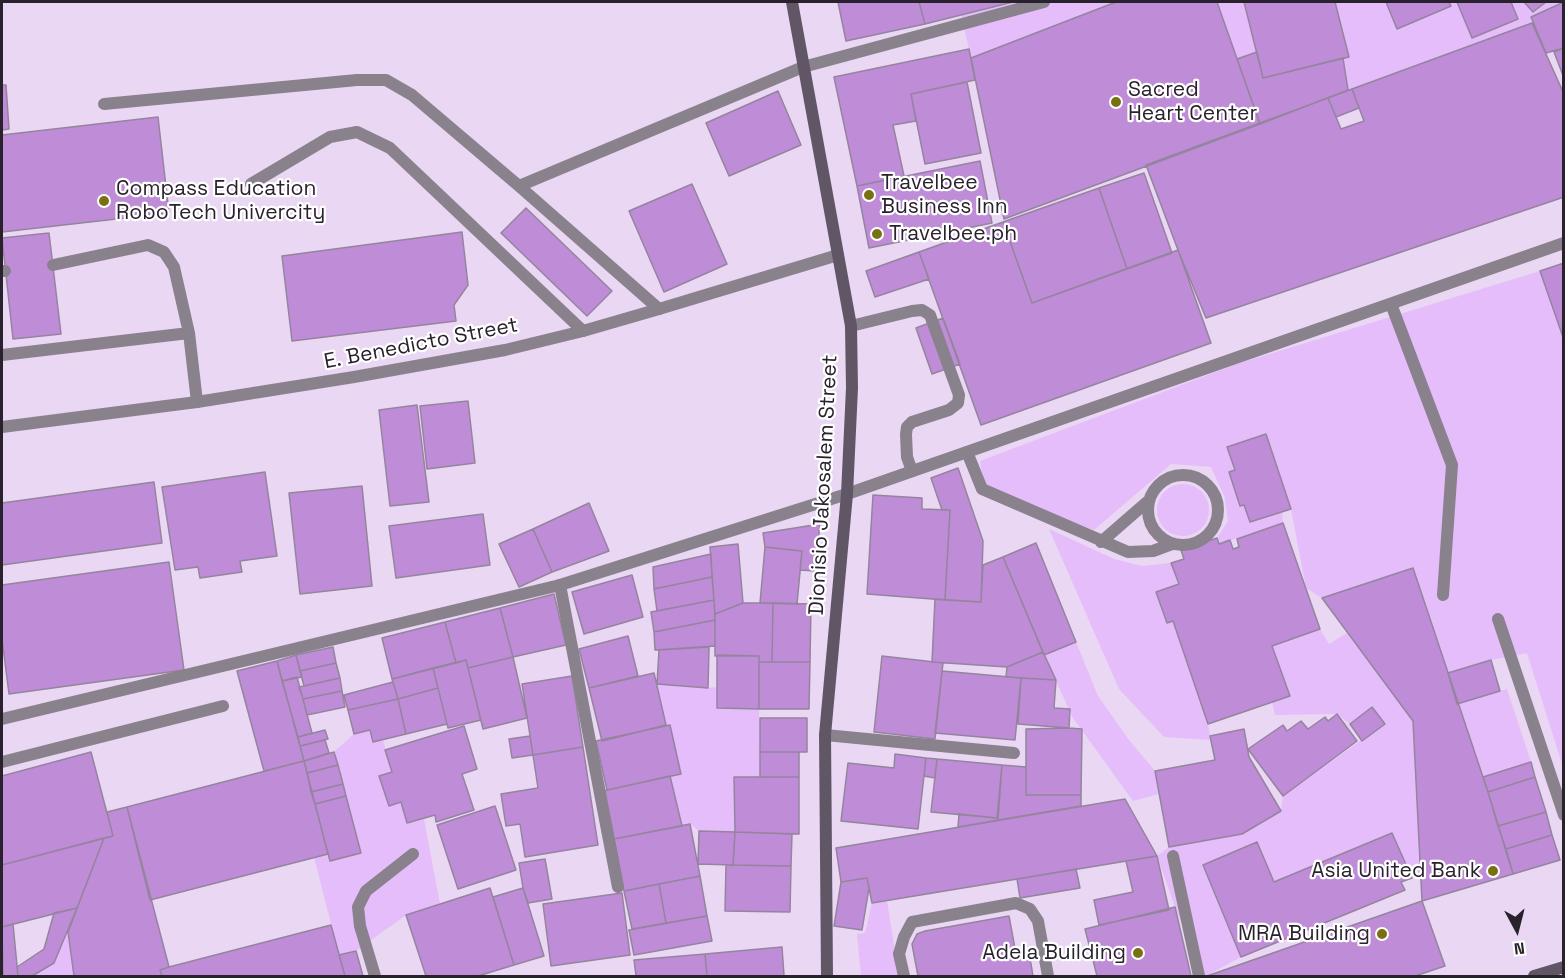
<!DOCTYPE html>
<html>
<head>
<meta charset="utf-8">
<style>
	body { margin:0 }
	#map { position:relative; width:1565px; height:978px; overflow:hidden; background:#e9d7f3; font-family:"Space Grotesk",sans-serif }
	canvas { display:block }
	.frame { position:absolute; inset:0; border:3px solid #29222c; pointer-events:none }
	.north { position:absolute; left:1487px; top:900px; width:60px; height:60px; -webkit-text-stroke:4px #fff; paint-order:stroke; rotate:173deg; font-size:16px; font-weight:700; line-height:24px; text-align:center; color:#29222c }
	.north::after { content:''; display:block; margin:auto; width:21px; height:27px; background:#29222c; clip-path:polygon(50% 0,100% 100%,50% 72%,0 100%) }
</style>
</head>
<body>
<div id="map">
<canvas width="1565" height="978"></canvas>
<div class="frame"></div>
<div class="north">N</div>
</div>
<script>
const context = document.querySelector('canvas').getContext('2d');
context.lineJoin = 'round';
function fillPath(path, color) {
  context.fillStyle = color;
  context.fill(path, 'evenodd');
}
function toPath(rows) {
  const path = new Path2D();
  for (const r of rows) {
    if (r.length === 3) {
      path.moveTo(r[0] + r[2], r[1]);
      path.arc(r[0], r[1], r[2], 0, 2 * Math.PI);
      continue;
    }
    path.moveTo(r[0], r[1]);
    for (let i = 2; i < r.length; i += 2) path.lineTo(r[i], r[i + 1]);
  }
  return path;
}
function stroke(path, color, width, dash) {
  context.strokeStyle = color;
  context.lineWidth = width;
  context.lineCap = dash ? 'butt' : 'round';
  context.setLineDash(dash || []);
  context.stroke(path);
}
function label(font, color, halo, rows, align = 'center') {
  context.font = font + ' "Space Grotesk",sans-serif';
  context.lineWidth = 4.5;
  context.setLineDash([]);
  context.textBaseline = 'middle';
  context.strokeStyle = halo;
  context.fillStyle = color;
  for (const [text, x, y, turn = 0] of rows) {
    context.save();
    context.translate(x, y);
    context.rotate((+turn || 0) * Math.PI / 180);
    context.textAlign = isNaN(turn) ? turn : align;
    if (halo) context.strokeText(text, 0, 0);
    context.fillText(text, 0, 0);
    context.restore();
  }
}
fillPath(toPath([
	[1013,2,1116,2,971,58,961,14],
	[1217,2,1244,2,1257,52,1237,59],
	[1335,2,1563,2,1564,5,1531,17,1532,23,1348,90,1343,58,1349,56],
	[1540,271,1564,340,1563,767,1527,653,1491,660,1448,673,1413,568,1322,598,1306,588,1291,509,1266,434,1228,446,1235,470,1229,473,1240,505,1244,505,1250,522,1282,512,1283,523,1219,544,1217,538,1228,521,1225,498,1211,467,1171,464,1094,530,985,491,980,461,1237,364],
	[1183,510,26],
	[1049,529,1114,559,1142,566,1171,563,1179,584,1156,592,1167,623,1173,621,1207,720,1211,740,1164,737,1119,689],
	[1320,629,1329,644,1347,633,1413,721,1421,875,1412,878,1392,833,1274,882,1204,865,1241,957,1206,976,1203,976,1175,907,1157,856,1169,847,1242,834,1281,811,1283,796,1384,724,1365,696,1372,707,1350,724,1337,714,1275,715,1272,702,1290,696,1272,646],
	[1076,642,1098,696,1129,740,1155,771,1159,794,1133,801,1073,718,1044,655],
	[657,684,708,688,717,687,759,709,760,777,734,777,735,832,699,831,690,824,682,826,670,776,681,773,670,725,666,725],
	[1507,689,1531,762,1483,777,1457,704],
	[370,730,373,742,383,740,392,772,379,776,389,806,401,802,407,823,424,819,440,904,406,915,356,951,339,955,314,857,327,854,330,861,361,852,334,752,354,734],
	[887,901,899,976,861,976,857,934,865,933,872,903],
	[68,932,74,976,30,976,54,963]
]), '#e5bdfa');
const building = toPath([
	[838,2,919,2,925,24,846,41,838,2],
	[919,2,1013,2,925,24,919,2],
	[1116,2,1217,2,1260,124,1004,219,971,58,1116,2],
	[1244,2,1335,2,1349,57,1263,78,1244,2],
	[1386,2,1449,2,1451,6,1397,29,1386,2],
	[1457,2,1511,2,1518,19,1472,38,1457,2],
	[1524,2,1546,2,1533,12,1524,2],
	[1564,2,1564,48,1546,53,1531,17,1564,2],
	[1532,23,1564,94,1564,197,1206,318,1178,250,1146,165,1328,98,1341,129,1364,121,1352,89,1532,23],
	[1564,48,1564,78,1554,52,1564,48],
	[969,49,975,80,911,94,916,121,893,125,904,176,857,186,834,77,969,49],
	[1257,52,1263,78,1343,58,1348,90,1260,124,1237,59,1257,52],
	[967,82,981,153,925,164,911,94,967,82],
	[2,85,6,85,9,129,2,130,2,85],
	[1352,89,1359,108,1336,117,1328,98,1352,89],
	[778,91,801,145,729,176,706,123,778,91],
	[158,117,169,213,2,232,2,135,158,117],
	[980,161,992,223,869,248,857,186,980,161],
	[1144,173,1172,253,1127,269,1099,188,1144,173],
	[692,184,727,264,664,292,629,211,692,184],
	[1099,188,1127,269,1032,303,1003,222,1099,188],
	[526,208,612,291,587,316,501,233,526,208],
	[1003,222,1032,303,1178,250,1211,343,981,425,919,252,1003,222],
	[462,232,468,285,454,305,456,321,292,341,282,256,462,232],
	[49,233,61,334,13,339,2,238,49,233],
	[919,252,929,279,875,297,866,271,919,252],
	[1564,263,1564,340,1540,271,1564,263],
	[943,318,960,364,932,374,916,328,943,318],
	[468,401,475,463,427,469,420,406,468,401],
	[417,405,429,502,390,506,379,410,417,405],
	[1266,434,1291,509,1250,522,1244,505,1240,506,1229,472,1235,470,1227,447,1266,434],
	[958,468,983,541,981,602,945,600,950,510,942,510,931,478,958,468],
	[265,472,277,556,240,561,242,572,200,578,198,567,175,570,162,487,265,472],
	[154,482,162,543,2,565,2,503,154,482],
	[362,486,372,586,300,594,289,493,362,486],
	[873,495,922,498,922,509,950,510,945,600,867,594,873,495],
	[589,503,609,551,552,572,533,529,589,503],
	[483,514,490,565,396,578,389,526,483,514],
	[1283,523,1320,629,1272,646,1290,696,1208,724,1173,621,1167,623,1156,592,1179,584,1171,563,1184,559,1181,550,1217,538,1219,544,1230,540,1233,549,1239,547,1237,539,1283,523],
	[820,524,815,571,800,570,802,551,765,547,763,533,820,524],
	[533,529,552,572,519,587,499,544,533,529],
	[1036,543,1076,642,1044,655,1003,557,1036,543],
	[738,544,743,603,715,614,710,547,738,544],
	[765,547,802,551,797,604,760,603,765,547],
	[711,554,712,577,654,589,653,567,711,554],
	[1003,557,1043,652,1007,667,932,662,935,599,981,602,983,565,1003,557],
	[169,562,184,670,9,694,2,639,2,585,169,562],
	[1413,568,1488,792,1513,874,1422,901,1413,721,1322,598,1413,568],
	[632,575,643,617,584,634,572,592,632,575],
	[712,577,714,600,657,611,654,589,712,577],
	[554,594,566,645,513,657,500,608,554,594],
	[714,600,715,620,654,632,651,612,714,600],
	[743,603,773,603,772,662,759,662,759,656,715,656,715,614,743,603],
	[773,603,811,604,810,662,772,662,773,603],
	[500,608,513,657,468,668,466,660,456,663,445,622,500,608],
	[715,620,715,646,655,650,654,632,715,620],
	[445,622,456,663,392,679,382,638,445,622],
	[628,636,638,676,589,688,579,649,628,636],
	[333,647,336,663,300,671,296,655,333,647],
	[709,647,708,688,657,684,659,650,709,647],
	[1043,652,1056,680,1006,677,1007,667,1043,652],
	[296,655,302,677,282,681,277,661,296,655],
	[717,655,759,656,759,709,717,708,717,655],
	[882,656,943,663,935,739,874,732,882,656],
	[513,657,527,718,483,729,468,668,513,657],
	[466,660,481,720,448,728,433,668,466,660],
	[1491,660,1500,691,1457,704,1448,673,1491,660],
	[277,661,304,761,264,771,237,671,277,661],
	[759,662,810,662,809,709,759,709,759,662],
	[336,663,340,678,304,686,300,671,336,663],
	[433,668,438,688,398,699,392,679,433,668],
	[942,671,1021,678,1015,740,935,733,942,671],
	[654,673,666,725,602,741,589,688,654,673],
	[572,676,583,747,533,755,522,684,572,676],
	[297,677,312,733,298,737,282,681,297,677],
	[340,678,342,691,303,699,299,687,340,678],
	[1021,678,1056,680,1054,708,1070,709,1069,728,1018,724,1021,678],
	[393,682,398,699,348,710,344,695,393,682],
	[438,688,447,724,406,734,398,699,438,688],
	[342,691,345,707,307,715,303,699,342,691],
	[398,699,406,734,373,742,370,730,354,734,348,710,398,699],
	[1372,707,1385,724,1362,741,1350,724,1372,707],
	[1337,714,1357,741,1283,796,1248,749,1283,725,1287,731,1301,721,1308,729,1325,717,1328,721,1337,714],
	[760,718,807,718,807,752,760,752,760,718],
	[670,725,681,774,607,790,596,741,670,725],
	[464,726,477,769,462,774,474,810,436,822,435,815,407,823,401,802,389,806,379,776,392,772,385,750,464,726],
	[1069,728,1082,729,1081,795,1026,795,1026,729,1069,728],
	[1244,729,1249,757,1281,811,1242,834,1169,847,1155,771,1215,760,1210,736,1244,729],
	[325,730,328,739,300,746,298,737,325,730],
	[530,736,533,755,512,758,509,739,530,736],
	[325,740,329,753,304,761,300,746,325,740],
	[583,747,598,845,525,857,520,824,506,826,501,794,538,788,533,755,583,747],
	[91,752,113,836,2,865,2,776,91,752],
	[334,752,338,765,307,773,304,761,334,752],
	[760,752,799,752,799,777,760,777,760,752],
	[895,754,926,758,918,829,841,821,848,763,894,768,895,754],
	[926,758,937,759,935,778,924,776,926,758],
	[937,759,1002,765,997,818,931,812,937,759],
	[304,761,328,854,150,900,127,807,304,761],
	[1531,762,1535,777,1488,792,1483,777,1531,762],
	[338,765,343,784,311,792,307,773,338,765],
	[1002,765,1026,767,1026,795,1081,795,1081,806,998,820,1002,765],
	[670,776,682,826,614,839,603,791,670,776],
	[734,777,799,777,799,834,735,832,734,777],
	[1535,777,1546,812,1498,826,1488,792,1535,777],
	[343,784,346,796,315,804,311,792,343,784],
	[346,796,361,853,330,861,315,804,346,796],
	[1125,799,1157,856,872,903,867,878,841,882,836,848,1125,799],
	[495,806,516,870,458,889,437,825,495,806],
	[127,807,169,967,160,970,162,976,74,976,68,932,104,838,113,836,107,812,127,807],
	[1546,812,1552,835,1506,849,1498,826,1546,812],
	[959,814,997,818,998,820,958,827,959,814],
	[690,824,700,876,624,891,614,839,690,824],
	[699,831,735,832,733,865,698,864,699,831],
	[735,832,792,834,791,866,733,865,735,832],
	[1392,833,1412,878,1401,882,1405,890,1241,957,1203,865,1257,842,1274,882,1392,833],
	[1552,835,1560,860,1513,874,1506,849,1552,835],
	[104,838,77,908,2,927,2,865,104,838],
	[1157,856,1169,910,1099,925,1094,900,1133,892,1126,861,1157,856],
	[545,859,552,899,528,903,523,888,519,863,545,859],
	[726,865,791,866,790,912,725,911,726,865],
	[1076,869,1080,888,1020,898,1017,879,1076,869],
	[700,876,707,916,666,923,659,884,700,876],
	[867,878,869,888,862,930,834,926,841,882,867,878],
	[659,884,666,923,632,929,624,891,659,884],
	[490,888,514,965,478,976,426,976,406,915,490,888],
	[523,888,544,956,514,965,493,897,523,888],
	[622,893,630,955,551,966,543,904,622,893],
	[1422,901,1445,966,1415,976,1207,976,1422,901],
	[1175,907,1191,976,1097,976,1085,929,1175,907],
	[77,908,54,963,32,976,18,976,17,967,44,949,54,913,77,908],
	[707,916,712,941,634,955,629,930,707,916],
	[1009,916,1016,954,1029,952,1033,976,918,976,912,944,917,934,925,931,1009,916],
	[13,924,18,976,3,976,2,927,13,924],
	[331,925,345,976,162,976,160,970,169,967,331,925],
	[782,947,784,976,707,976,705,954,782,947],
	[356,951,363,976,345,976,339,955,356,951],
	[705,954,707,976,636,976,634,960,705,954]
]);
fillPath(building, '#bf8cd8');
stroke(building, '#94849d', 1.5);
stroke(toPath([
	[104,104,357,80,386,80,412,95,519,186,659,309],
	[251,184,330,137,357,132,390,148,583,331],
	[519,186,803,67,1044,2],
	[53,265,148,245,164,252,174,267,189,333,197,402],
	[2,271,5,271],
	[1391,304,1452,465,1443,595],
	[851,326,912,311,922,310,930,315,959,395,958,403,949,410,912,422,907,427,906,434,907,457,912,471],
	[2,355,189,333],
	[967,452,982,489,1128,552,1153,551,1172,544],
	[1183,510,35],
	[1101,542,1147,502],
	[560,585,618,887],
	[1498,619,1564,815],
	[825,735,1014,753],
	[2,762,223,706],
	[1173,856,1199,976],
	[375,976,360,926,358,907,366,891,413,854],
	[904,976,899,954,904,937,912,922,1016,903,1030,909,1038,921,1048,976]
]), '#89828d', 12);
stroke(toPath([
	[2,427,197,402,354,377,505,350,583,331,659,309,838,255],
	[2,719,560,585,847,494,1564,243]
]), '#89828d', 12);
stroke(toPath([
	[792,2,851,326,852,388,847,494,825,735,827,976],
	[1534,976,1564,967]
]), '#615666', 12);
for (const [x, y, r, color] of [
	[1116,102,6,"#797111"],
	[869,195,6,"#797111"],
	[104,201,6,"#797111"],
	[877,234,6,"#797111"],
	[1493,871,6,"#797111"],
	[1382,934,6,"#797111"],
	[1138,953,6,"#797111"]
]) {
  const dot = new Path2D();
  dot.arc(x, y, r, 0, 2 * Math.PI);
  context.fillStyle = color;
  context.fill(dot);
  stroke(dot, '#fff', 2);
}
label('21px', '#29222c', '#fff', [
	["Sacred",1128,90],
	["Heart Center",1128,114],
	["Travelbee",881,183],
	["Business Inn",881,207],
	["Compass Education",116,189],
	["RoboTech Univercity",116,213],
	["Travelbee.ph",889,234],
	["Asia United Bank",1481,871,"right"],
	["MRA Building",1370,934,"right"],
	["Adela Building",1126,953,"right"]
], 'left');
label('21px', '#29222c', '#fff', [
	["E. Benedicto Street",421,344,-11],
	["Dionisio Jakosalem Street",824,485,-87]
]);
</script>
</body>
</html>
